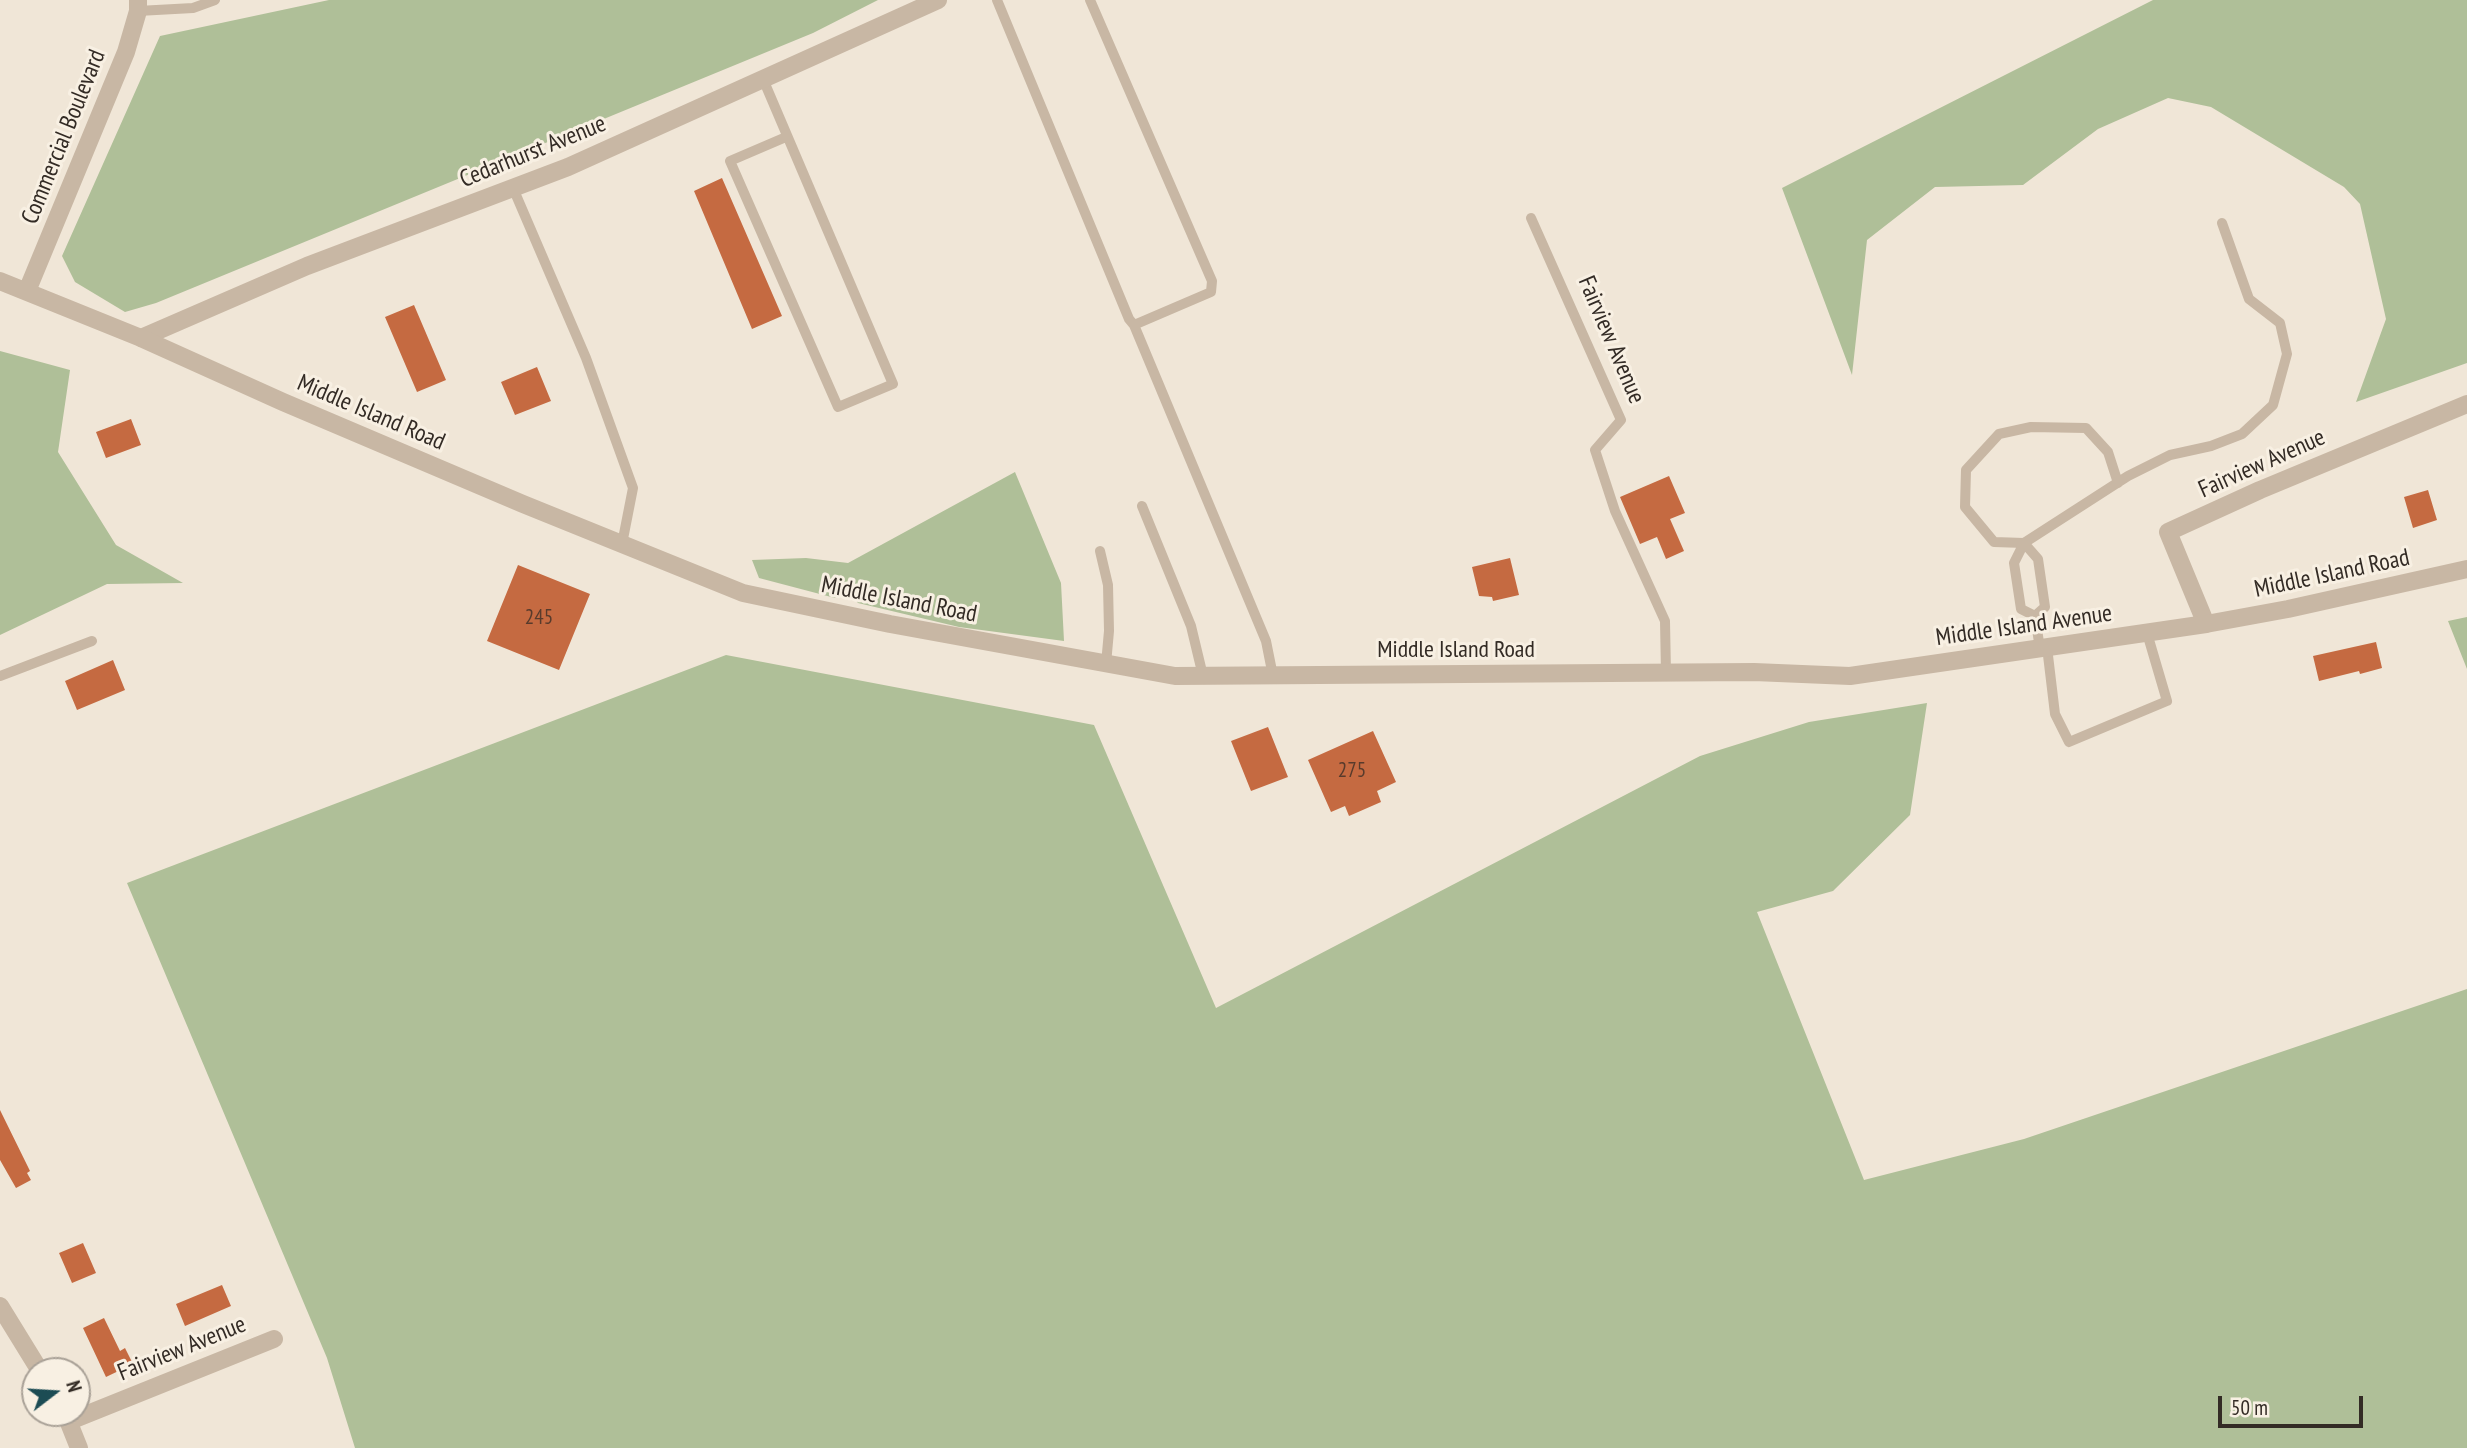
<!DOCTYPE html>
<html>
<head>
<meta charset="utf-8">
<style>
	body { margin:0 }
	#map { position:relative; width:2467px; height:1448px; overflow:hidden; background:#f0e6d7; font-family:"PT Sans Narrow",sans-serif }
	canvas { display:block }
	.north { position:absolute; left:21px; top:1357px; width:70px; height:70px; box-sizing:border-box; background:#f8f0e3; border:2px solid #a9a197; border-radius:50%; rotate:73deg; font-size:19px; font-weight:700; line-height:28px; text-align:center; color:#332b25 }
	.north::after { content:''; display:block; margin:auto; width:24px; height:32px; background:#1c4c54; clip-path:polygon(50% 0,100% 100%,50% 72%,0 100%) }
	.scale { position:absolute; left:2218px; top:1396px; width:145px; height:32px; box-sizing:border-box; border:4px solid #332b25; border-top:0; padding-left:9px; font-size:21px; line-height:24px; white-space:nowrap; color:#332b25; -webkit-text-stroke:5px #f8f0e3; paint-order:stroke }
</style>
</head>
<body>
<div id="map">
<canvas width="2467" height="1448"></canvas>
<div class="north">N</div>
<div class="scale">50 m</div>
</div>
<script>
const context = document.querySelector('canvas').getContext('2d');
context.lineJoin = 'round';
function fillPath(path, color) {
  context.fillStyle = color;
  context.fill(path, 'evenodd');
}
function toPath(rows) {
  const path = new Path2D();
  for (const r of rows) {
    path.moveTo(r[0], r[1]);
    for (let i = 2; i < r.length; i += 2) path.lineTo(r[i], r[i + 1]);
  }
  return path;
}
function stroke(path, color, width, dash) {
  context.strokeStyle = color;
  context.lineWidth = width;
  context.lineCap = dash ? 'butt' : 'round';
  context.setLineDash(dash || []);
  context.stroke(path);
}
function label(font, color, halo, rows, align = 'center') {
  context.font = font + ' "PT Sans Narrow",sans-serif';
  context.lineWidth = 6;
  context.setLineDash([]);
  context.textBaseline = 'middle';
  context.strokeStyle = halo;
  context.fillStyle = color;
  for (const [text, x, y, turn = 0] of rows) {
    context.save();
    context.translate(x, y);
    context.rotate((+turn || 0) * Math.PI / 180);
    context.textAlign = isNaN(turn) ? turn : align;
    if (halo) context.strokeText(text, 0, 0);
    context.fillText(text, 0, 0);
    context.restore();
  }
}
fillPath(toPath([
	[329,0,878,0,813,33,156,303,125,312,75,282,62,256,160,36],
	[2153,0,2467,0,2467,363,2356,402,2386,319,2360,204,2344,187,2211,107,2168,98,2098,129,2023,185,1935,187,1867,240,1852,375,1782,188],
	[0,351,70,370,58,452,116,545,183,583,107,584,0,635],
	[1015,472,1061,583,1064,641,959,627,858,603,845,586,835,598,759,578,752,560,806,558,848,563],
	[2467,617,2467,669,2448,621],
	[726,655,1094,725,1216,1008,1700,756,1809,722,1927,703,1910,815,1833,891,1757,912,1864,1180,2024,1139,2467,989,2467,1448,355,1448,327,1358,127,883]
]), '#afbf98');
fillPath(toPath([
	[722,178,782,316,752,329,694,191],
	[414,305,446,380,417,392,385,317],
	[537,367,551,401,515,415,501,382],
	[131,419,141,445,106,458,96,432],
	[1669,476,1685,513,1670,519,1684,551,1666,559,1657,537,1640,544,1620,497],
	[2428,490,2437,520,2413,528,2404,497],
	[1510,558,1519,595,1493,601,1492,597,1479,596,1472,567],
	[518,565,590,594,559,670,487,641],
	[2376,642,2382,668,2360,674,2359,671,2319,681,2313,656],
	[113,660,125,690,77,710,65,681],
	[1268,727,1288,777,1251,791,1231,741],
	[1373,731,1396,782,1377,791,1381,802,1349,816,1345,806,1331,812,1308,760],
	[0,1110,30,1171,27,1173,31,1180,16,1188,0,1160],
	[83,1243,96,1273,72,1283,59,1253],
	[222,1285,231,1306,185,1326,176,1304],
	[104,1318,120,1351,125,1348,133,1364,106,1377,83,1328]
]), '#c56a41');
stroke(toPath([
	[997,0,1129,319,1134,325,1211,292,1212,281,1090,0],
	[138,11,193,8,215,0],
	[763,79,893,384,838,407,730,161,786,137],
	[513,188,586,358,633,488,622,544],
	[1531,218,1621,420,1595,450,1615,511,1665,621,1666,673],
	[1134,325,1266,641,1273,676],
	[1142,506,1191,626,1203,676],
	[1100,551,1108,585,1109,631,1106,664],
	[2035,616,2021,609,2014,563,2024,543,2128,476,2170,455,2211,446,2242,434,2273,405,2287,354,2280,323,2249,299,2222,223],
	[2035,616,2045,607,2038,559,2024,543,1994,542,1965,507,1966,470,1999,434,2031,427,2086,428,2108,452,2118,483],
	[2035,616,2040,649],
	[2047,647,2055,714,2069,742,2167,701,2147,633],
	[0,676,92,641]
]), '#c8b7a4', 10);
stroke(toPath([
	[141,338,307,266,568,167,938,0],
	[2206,624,2168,532,2260,490,2467,404],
	[0,1306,40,1371],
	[65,1413,79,1448],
	[70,1421,274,1339]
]), '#c8b7a4', 18);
stroke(toPath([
	[0,281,141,338,283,402,523,504,743,593,890,624,1175,676,1754,672,1850,676,2206,624,2288,609,2467,569],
	[27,291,126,52,138,11,138,0]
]), '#c8b7a4', 18);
label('21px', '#583b2c', null, [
	["245",539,618],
	["275",1352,771]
]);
label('24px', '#332b25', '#f8f0e3', [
	["Commercial Boulevard",64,137,-68],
	["Cedarhurst Avenue",533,152,-22],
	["Fairview Avenue",1611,340,67],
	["Middle Island Road",371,413,23],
	["Fairview Avenue",2262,464,-24],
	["Middle Island Road",2332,574,-12],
	["Middle Island Road",899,600,11],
	["Middle Island Avenue",2024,626,-8],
	["Middle Island Road",1456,650],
	["Fairview Avenue",182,1349,-22]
]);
</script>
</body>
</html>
